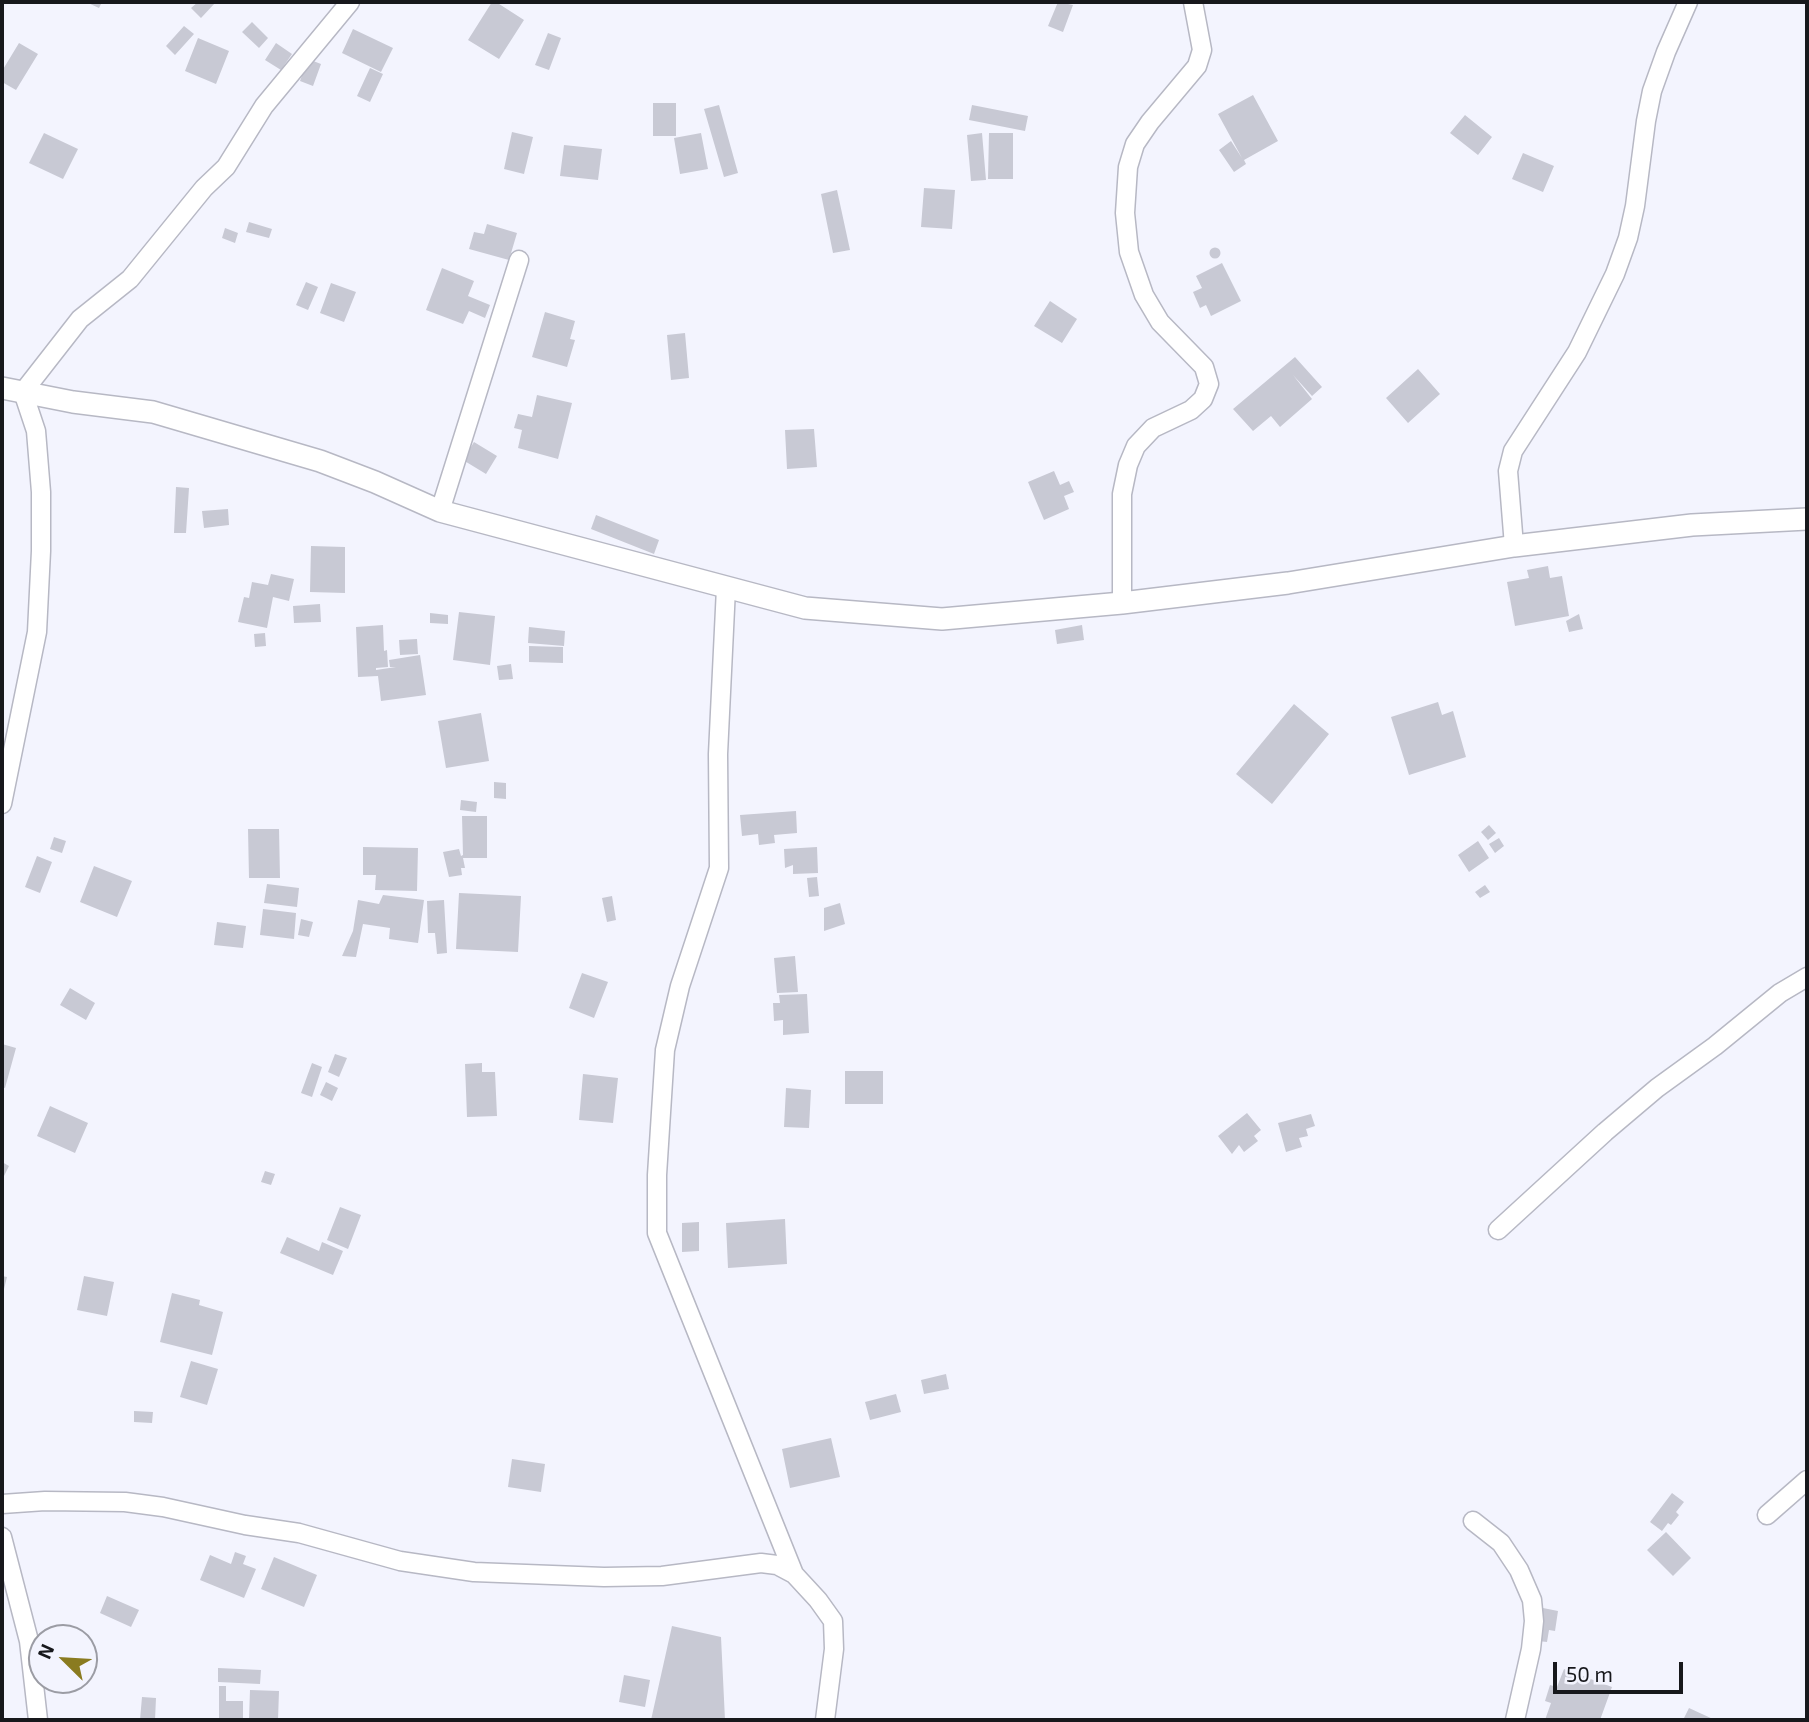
<!DOCTYPE html>
<html>
<head>
<meta charset="utf-8">
<style>
	body { margin:0 }
	#map { position:relative; width:1809px; height:1722px; overflow:hidden; background:#f3f4fe; font-family:"Exo 2",sans-serif }
	canvas { display:block }
	.frame { position:absolute; inset:0; border:4px solid #17181c; pointer-events:none }
	.north { position:absolute; left:28px; top:1624px; width:70px; height:70px; box-sizing:border-box; background:#f3f4fe; border:2px solid #9b9ca4; border-radius:50%; rotate:294deg; font-size:19px; font-weight:700; line-height:28px; text-align:center; color:#17181c }
	.north::after { content:''; display:block; margin:auto; width:24px; height:32px; background:#8a7b20; clip-path:polygon(50% 0,100% 100%,50% 72%,0 100%) }
	.scale { position:absolute; left:1553px; top:1662px; width:130px; height:32px; box-sizing:border-box; border:4px solid #17181c; border-top:0; padding-left:9px; font-size:21px; line-height:24px; white-space:nowrap; color:#17181c; -webkit-text-stroke:5px #f3f4fe; paint-order:stroke }
</style>
</head>
<body>
<div id="map">
<canvas width="1809" height="1722"></canvas>
<div class="frame"></div>
<div class="north">N</div>
<div class="scale">50 m</div>
</div>
<script>
const context = document.querySelector('canvas').getContext('2d');
context.lineJoin = 'round';
function fillPath(path, color) {
  context.fillStyle = color;
  context.fill(path, 'evenodd');
}
function toPath(rows) {
  const path = new Path2D();
  for (const r of rows) {
    if (r.length === 3) {
      path.moveTo(r[0] + r[2], r[1]);
      path.arc(r[0], r[1], r[2], 0, 2 * Math.PI);
      continue;
    }
    path.moveTo(r[0], r[1]);
    for (let i = 2; i < r.length; i += 2) path.lineTo(r[i], r[i + 1]);
  }
  return path;
}
function stroke(path, color, width, dash) {
  context.strokeStyle = color;
  context.lineWidth = width;
  context.lineCap = dash ? 'butt' : 'round';
  context.setLineDash(dash || []);
  context.stroke(path);
}
fillPath(toPath([
	[86,2,102,2,99,8],
	[198,2,216,2,201,18,191,8],
	[492,2,496,2,524,20,499,59,468,40],
	[1058,2,1073,5,1063,32,1048,26],
	[252,22,268,38,259,48,242,32],
	[184,26,194,34,175,55,166,46],
	[353,29,393,48,381,72,342,53],
	[548,33,561,38,549,70,535,65],
	[198,38,229,51,216,84,185,71],
	[19,43,38,54,16,90,2,82,2,71],
	[276,43,292,54,281,70,265,60],
	[308,59,321,64,313,86,300,81],
	[370,68,383,74,370,102,357,96],
	[1253,95,1278,141,1244,160,1246,164,1234,172,1219,150,1231,141,1242,158,1218,114],
	[653,103,676,103,676,136,653,136],
	[719,105,738,173,724,177,704,109],
	[972,105,1028,116,1025,131,969,120],
	[1465,115,1492,137,1478,155,1450,133],
	[512,132,533,137,524,174,504,169],
	[44,133,78,149,63,179,29,163],
	[701,133,708,169,680,174,674,138],
	[982,133,986,180,971,181,967,135],
	[989,133,1013,133,1013,179,988,179],
	[564,145,602,149,598,180,560,176],
	[1523,153,1554,166,1543,192,1512,179],
	[924,188,955,190,952,229,921,227],
	[837,190,850,250,833,253,821,194],
	[249,222,272,229,269,238,246,232],
	[487,224,517,233,509,260,469,249,474,232,484,234],
	[225,228,238,233,235,243,222,238],
	[1215,253,5.5],
	[1222,263,1241,301,1211,316,1206,305,1200,308,1193,292,1202,288,1196,276],
	[442,268,474,281,468,296,490,305,485,318,469,311,463,324,426,310],
	[306,282,318,287,308,310,296,305],
	[331,283,356,292,344,322,320,313],
	[1050,301,1077,319,1062,343,1034,326],
	[545,312,575,321,570,339,575,340,567,367,532,357],
	[685,333,689,378,671,380,667,335],
	[1295,357,1322,387,1312,396,1293,375,1312,399,1280,427,1271,416,1253,431,1233,409],
	[1418,369,1440,394,1408,423,1386,398],
	[537,395,572,403,558,459,518,448,522,430,514,428,518,414,532,417],
	[814,429,817,467,787,469,785,430],
	[474,442,497,456,486,474,463,460],
	[1054,471,1060,485,1069,481,1074,492,1064,496,1069,509,1044,520,1028,482],
	[176,487,189,488,186,533,174,533],
	[228,509,229,525,204,528,202,511],
	[596,515,659,540,654,554,591,529],
	[311,546,345,547,345,593,310,592],
	[1548,566,1550,578,1562,576,1569,616,1515,626,1507,582,1529,578,1527,570],
	[271,574,294,579,289,601,273,597,267,628,238,622,244,597,249,598,252,582,268,585],
	[320,604,321,622,294,623,293,606],
	[459,612,495,616,490,665,453,660],
	[430,613,448,615,448,624,430,623],
	[1579,614,1583,629,1569,632,1566,621],
	[383,625,384,651,387,650,388,667,376,668,376,670,396,667,390,667,389,660,420,655,426,695,381,701,378,676,358,677,356,627],
	[1082,625,1084,640,1057,644,1055,630],
	[529,627,565,631,564,646,528,643],
	[265,633,266,646,255,647,254,634],
	[417,639,418,654,400,655,399,640],
	[529,646,563,647,563,663,529,662],
	[511,664,513,679,499,680,497,666],
	[1438,702,1442,715,1453,711,1466,757,1409,775,1391,717],
	[1294,704,1329,734,1272,804,1236,774],
	[481,713,489,761,446,768,438,721],
	[494,782,506,783,506,799,494,798],
	[461,800,477,802,476,812,460,810],
	[796,811,797,833,774,835,775,843,759,845,758,834,742,836,740,815],
	[462,816,487,816,487,858,463,858,465,868,461,868,462,875,449,877,443,852,459,849,461,856,463,855],
	[1489,825,1496,833,1488,840,1481,832],
	[248,829,279,829,280,878,249,878],
	[54,837,66,841,62,853,50,849],
	[1499,838,1504,846,1495,853,1489,844],
	[1478,841,1489,858,1469,872,1458,855],
	[363,847,418,848,417,891,375,890,376,875,363,875],
	[817,847,818,873,793,874,793,865,785,868,784,849],
	[37,856,52,862,40,893,25,887],
	[94,866,132,881,117,917,80,902],
	[817,877,819,896,809,897,807,878],
	[267,884,299,888,297,907,264,903],
	[1485,885,1490,892,1480,898,1475,892],
	[459,893,521,896,518,952,456,949],
	[383,895,424,900,418,943,389,939,390,928,363,924,356,957,342,956,353,931,358,900,379,904],
	[612,896,616,920,607,922,602,898],
	[444,900,447,953,437,954,435,933,428,933,427,901],
	[840,903,845,924,824,931,824,908],
	[263,909,296,913,294,939,260,935],
	[301,919,313,922,309,937,298,935],
	[217,922,246,926,243,948,214,945],
	[795,956,798,992,777,993,774,958],
	[582,973,608,982,594,1018,569,1008],
	[70,988,95,1003,86,1020,60,1005],
	[807,994,809,1033,783,1035,783,1020,774,1021,773,1003,780,1003,779,995],
	[2,1044,16,1048,5,1088,2,1087],
	[335,1054,347,1058,339,1077,328,1072],
	[312,1063,322,1067,312,1097,301,1093],
	[482,1063,482,1072,495,1072,497,1116,467,1117,465,1064],
	[845,1071,883,1071,883,1104,845,1104],
	[583,1074,618,1078,613,1123,579,1120],
	[326,1082,338,1088,332,1101,320,1095],
	[786,1088,811,1090,809,1128,784,1127],
	[50,1106,88,1123,75,1153,37,1136],
	[1247,1113,1261,1130,1254,1136,1258,1141,1244,1152,1239,1145,1232,1154,1218,1136],
	[1311,1114,1315,1126,1306,1129,1308,1136,1299,1138,1302,1147,1286,1152,1278,1123],
	[2,1162,9,1166,2,1180],
	[265,1171,275,1174,271,1185,261,1182],
	[340,1207,361,1215,348,1249,327,1240],
	[785,1219,787,1264,728,1268,726,1223],
	[699,1222,699,1251,682,1252,682,1223],
	[287,1237,319,1251,322,1242,343,1251,333,1275,280,1253],
	[2,1276,7,1277,4,1289,2,1289],
	[84,1276,114,1282,107,1316,77,1310],
	[172,1293,200,1300,199,1305,223,1312,212,1355,160,1342],
	[191,1361,218,1369,207,1405,180,1397],
	[946,1374,949,1389,924,1394,921,1380],
	[896,1394,901,1412,870,1420,865,1402],
	[134,1411,153,1412,152,1423,134,1422],
	[831,1438,840,1477,790,1488,782,1449],
	[512,1459,545,1464,541,1492,508,1487],
	[1672,1493,1684,1502,1676,1512,1679,1515,1671,1525,1668,1523,1662,1531,1650,1522],
	[1666,1532,1691,1558,1673,1576,1647,1550],
	[235,1552,246,1556,243,1564,256,1569,244,1598,200,1580,210,1555,231,1564],
	[274,1557,317,1575,304,1607,261,1589],
	[107,1596,139,1610,131,1627,100,1613],
	[1543,1608,1558,1611,1555,1631,1549,1630,1547,1642,1538,1641],
	[672,1626,721,1637,725,1720,651,1720],
	[218,1668,261,1670,260,1684,218,1682],
	[1564,1669,1612,1687,1600,1720,1545,1720,1551,1703,1545,1701,1550,1685,1557,1687],
	[624,1675,650,1680,645,1707,619,1702],
	[219,1686,226,1686,226,1701,243,1701,243,1720,219,1720],
	[250,1690,279,1691,278,1720,249,1720],
	[142,1697,156,1698,155,1720,140,1720],
	[1689,1708,1715,1720,1683,1720]
]), '#c8c9d4');
const minor = toPath([
	[440,511,519,260],
	[1514,546,1508,471,1513,451,1577,352,1615,274,1628,238,1635,206,1646,121,1652,91,1666,52,1688,2],
	[726,588,718,754,719,868,680,986,665,1050,657,1175,657,1233,794,1574],
	[1122,603,1122,494,1128,465,1136,446,1153,428,1191,410,1203,399,1209,384,1204,367,1160,322,1144,295,1129,252,1125,213,1128,167,1135,144,1150,122,1197,66,1202,50,1193,2],
	[2,804,37,632,41,551,41,492,36,431,23,392,80,319,130,279,204,188,226,167,264,106,350,2],
	[1498,1230,1605,1132,1657,1088,1715,1046,1780,993,1807,977],
	[2,1504,45,1501,125,1502,163,1507,245,1525,299,1533,400,1561,474,1572,604,1577,662,1576,761,1563,777,1565,794,1574,818,1600,833,1621,834,1649,825,1720],
	[1767,1515,1807,1480],
	[1473,1521,1501,1543,1519,1570,1532,1600,1534,1621,1531,1649,1515,1720],
	[2,1537,29,1641,38,1720]
]);
const tertiary = toPath([
	[2,388,73,402,153,412,320,461,375,482,440,511,805,608,942,619,1122,603,1288,583,1514,546,1692,525,1807,519]
]);
stroke(minor, '#b7b8c4', 21);
stroke(tertiary, '#b7b8c4', 24);
stroke(minor, '#fff', 18);
stroke(tertiary, '#fff', 21);
</script>
</body>
</html>
